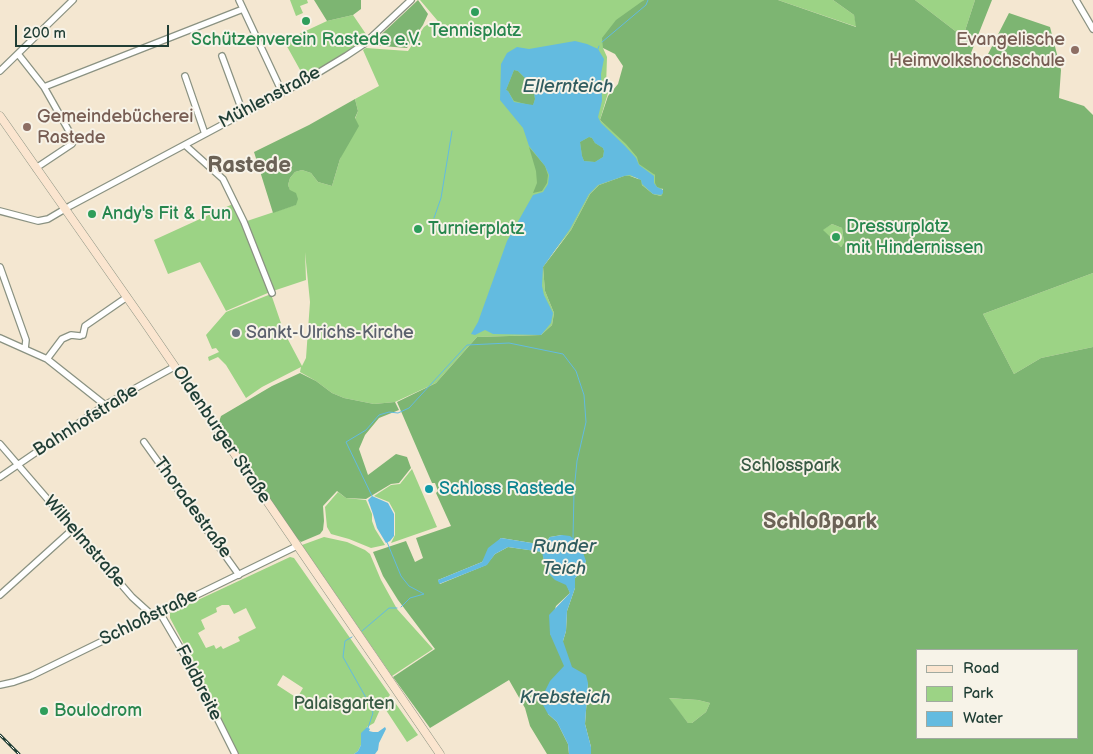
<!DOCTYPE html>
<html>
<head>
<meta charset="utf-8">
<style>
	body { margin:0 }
	#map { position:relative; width:1093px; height:754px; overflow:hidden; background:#f4e7d1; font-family:"Balsamiq Sans",sans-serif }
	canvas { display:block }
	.legend { position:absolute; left:916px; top:649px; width:162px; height:90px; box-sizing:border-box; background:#f7f3e8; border:1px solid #a1aaa0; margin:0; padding:6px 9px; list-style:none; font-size:15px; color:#1f3d34 }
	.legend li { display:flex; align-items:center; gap:10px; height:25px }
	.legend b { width:25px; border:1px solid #a1aaa0 }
	.scale { position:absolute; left:15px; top:25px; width:154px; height:22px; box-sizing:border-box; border:2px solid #1f3d34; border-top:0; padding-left:6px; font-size:15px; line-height:18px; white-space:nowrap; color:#1f3d34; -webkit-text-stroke:4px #f7f3e8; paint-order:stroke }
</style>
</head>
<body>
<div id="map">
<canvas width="1093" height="754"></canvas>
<ul class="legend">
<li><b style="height:6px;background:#fbe5cf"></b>Road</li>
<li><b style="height:14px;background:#9cd385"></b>Park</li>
<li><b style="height:14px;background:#63bbe0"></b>Water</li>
</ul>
<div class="scale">200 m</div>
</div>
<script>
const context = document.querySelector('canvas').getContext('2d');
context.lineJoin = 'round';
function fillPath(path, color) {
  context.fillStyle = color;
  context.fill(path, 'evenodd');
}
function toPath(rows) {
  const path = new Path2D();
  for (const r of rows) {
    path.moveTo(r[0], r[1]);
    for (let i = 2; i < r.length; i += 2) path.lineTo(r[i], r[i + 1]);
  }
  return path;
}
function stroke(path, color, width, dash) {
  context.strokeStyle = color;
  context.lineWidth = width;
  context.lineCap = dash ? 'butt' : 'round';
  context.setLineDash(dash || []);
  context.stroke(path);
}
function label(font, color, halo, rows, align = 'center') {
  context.font = font + ' "Balsamiq Sans",sans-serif';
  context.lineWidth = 4;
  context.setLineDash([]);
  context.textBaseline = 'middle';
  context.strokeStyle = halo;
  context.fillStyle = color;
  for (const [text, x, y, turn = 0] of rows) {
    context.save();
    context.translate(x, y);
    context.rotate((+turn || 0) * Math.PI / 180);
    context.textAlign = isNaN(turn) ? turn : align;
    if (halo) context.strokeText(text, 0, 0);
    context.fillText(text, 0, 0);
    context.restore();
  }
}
fillPath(toPath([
	[290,0,307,0,308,3,300,6,303,13,296,16],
	[420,0,644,0,603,48,607,57,606,87,608,93,600,120,638,153,655,175,664,193,661,196,653,194,642,185,638,178,630,176,624,176,599,185,590,194,571,230,555,250,543,267,545,291,554,313,552,325,541,335,477,337,436,383,395,402,374,404,344,398,332,393,316,381,300,372,301,367,262,387,246,398,226,365,218,357,209,361,208,357,219,352,216,348,212,349,206,335,226,312,271,294,284,332,302,366,306,358,310,302,305,252,306,280,273,291,257,246,253,246,270,292,226,311,200,262,168,274,154,240,235,203,244,222,295,205,288,185,290,178,295,172,302,170,311,173,318,182,332,186,340,159,358,111,355,99,379,86,363,50,366,48,408,51,424,27,431,22,435,22,448,33],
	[778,0,833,0,854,15,857,27],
	[915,0,975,0,963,37],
	[353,15,368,37,346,53,304,77,284,41,327,21],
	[832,224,842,228,844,244,840,247,822,230],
	[1093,273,1093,347,1041,358,1014,374,983,314],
	[412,469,437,527,391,543,395,535,395,513,389,502,374,496,391,485,400,484],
	[338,492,346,498,366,500,372,514,372,521,375,529,385,545,371,548,349,539,331,534,327,527,325,507],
	[324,537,347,542,365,550,370,554,381,580,397,609,433,649,392,676,302,545],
	[290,557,294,558,390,695,382,705,374,723,367,727,361,737,361,745,358,751,354,754,238,754,195,665,170,618,170,613],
	[222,605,229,605,234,614,246,608,256,628,238,637,240,641,223,649,221,646,216,649,214,645,206,648,198,633,205,629,201,620,217,612,216,608],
	[283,675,303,688,297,698,277,685],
	[391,697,418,735,407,742,384,707],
	[668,698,698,700,710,703,706,712,692,723,688,723]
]), '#9cd385');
fillPath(toPath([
	[314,0,361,0,361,9,353,15,327,21],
	[418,0,428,14,423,25,407,48,370,45],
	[644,0,778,0,856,27,854,15,833,0,915,0,963,37,975,0,992,0,971,53,985,60,1009,13,1050,27,1061,70,1059,98,1084,106,1093,115,1093,273,983,314,1014,374,1041,358,1093,347,1093,754,591,754,591,747,585,724,588,683,548,714,557,722,568,744,569,754,547,754,530,726,525,708,509,680,430,728,393,677,435,649,398,600,383,576,373,552,406,541,415,562,423,558,416,538,451,526,436,493,438,491,435,483,432,483,397,402,436,383,477,337,541,335,552,325,554,313,545,291,543,267,571,230,590,194,599,185,624,176,630,176,641,180,642,185,653,194,661,196,663,193,663,189,657,187,655,183,655,175,639,164,637,157,626,144,600,120,608,96,618,84,623,66,615,54,603,48,602,38,616,20],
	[832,224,842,228,844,243,841,247,823,230],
	[562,535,586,561,582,571,575,578,575,588,567,611,566,631,563,641,550,634,550,626,556,606,570,593,567,585,544,561,543,552,508,547,495,554,486,565,440,584,438,580,482,562,501,538,544,545,550,537],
	[917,650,1077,650,1077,738,917,738],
	[669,698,698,700,710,703,706,712,692,723,688,723],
	[514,70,518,71,526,79,532,81,535,99,533,106,514,101,508,91,506,90],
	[355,99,358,111,355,118,359,126,340,159,332,186,318,182,311,173,302,170,295,172,290,178,288,185,290,190,296,193,298,199,296,205,273,213,254,152,309,125],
	[589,137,592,138,595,143,603,148,604,151,603,157,595,162,584,161,582,156,580,142],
	[529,147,545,166,548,175,547,183,542,191,533,193,537,183,536,171],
	[300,373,316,381,332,393,344,398,374,404,395,402,399,410,379,418,365,435,359,449,368,475,396,454,407,457,411,468,399,483,391,484,366,499,346,498,337,491,323,506,324,521,323,530,320,534,301,542,294,536,218,425,221,416,272,386]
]), '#7db572');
fillPath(toPath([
	[575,41,587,44,598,49,604,59,601,74,602,101,598,117,601,123,625,146,636,158,639,165,654,176,654,183,657,187,663,190,663,193,661,195,653,194,642,184,641,180,630,175,624,176,598,185,589,194,570,229,543,267,542,286,544,295,553,313,551,323,541,335,493,334,485,330,475,335,471,334,478,322,507,241,533,195,543,192,548,184,549,175,545,166,529,146,523,128,500,100,501,64,507,53,517,47,529,49],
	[514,70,518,71,526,79,532,81,535,99,533,105,514,102,508,91,506,90],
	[589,137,592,138,595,143,603,148,604,151,603,157,595,162,584,161,582,156,580,142],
	[372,496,388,503,394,514,394,536,390,541,386,543,377,528,373,514,368,500],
	[562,535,570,536,576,541,581,547,586,561,582,571,575,578,575,588,567,611,566,631,563,641,572,667,586,675,588,683,585,724,591,747,591,754,569,754,568,744,557,722,548,714,543,705,543,695,550,681,564,666,550,634,549,615,570,593,566,585,555,580,550,575,544,561,542,552,508,547,495,554,487,565,439,584,438,580,482,562,488,548,501,538,544,545,550,537],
	[367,727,370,729,369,731,373,732,378,732,385,727,386,729,379,743,378,750,375,754,354,754,358,751,361,745,361,733]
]), '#63bbe0');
stroke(toPath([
	[602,42,646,5,648,0],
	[598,49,599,46],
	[434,218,441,198,452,131],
	[372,496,346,442,366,430,379,415,389,412,398,413,409,408,467,345,509,343,563,354,576,371,584,395,586,422,577,461,574,491,573,539],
	[387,542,401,576,409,586,424,594,410,598,401,607],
	[362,631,389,608,397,608],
	[352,637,345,641,343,657,369,703,373,713,368,728]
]), '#63bbe0', 1);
const street = toPath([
	[239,0,282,92],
	[1076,0,1093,29],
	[18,54,44,87,243,9],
	[222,56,243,113],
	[0,71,73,0],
	[185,76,205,134],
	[185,145,223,179,244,222,272,293],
	[36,168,72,144,74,140,44,87],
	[0,211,38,221,48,219,70,206,308,79,346,56,364,44,411,0],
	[0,267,26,340,25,349],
	[83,335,85,326,127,297],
	[0,338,47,359,105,405],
	[47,359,62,339,71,335,80,336],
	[144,442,239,575],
	[0,444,132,597,153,616],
	[0,477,105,405,174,367],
	[0,595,73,529],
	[160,613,191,666,235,754],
	[0,685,14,682,31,676,297,546]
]);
const secondary = toPath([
	[0,116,145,323,440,754]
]);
stroke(street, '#8a9282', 8);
stroke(secondary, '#8a9282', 9);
stroke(street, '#fff', 5.5);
stroke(secondary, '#fbe5cf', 8);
const rail = toPath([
	[0,735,19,754]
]);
stroke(rail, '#1f3d34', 3);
stroke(rail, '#f7f3e8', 1, [4]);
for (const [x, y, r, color] of [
	[475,12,5,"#2e9e5b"],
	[306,21,5,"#2e9e5b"],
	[1075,50,5,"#8d6e63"],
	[27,127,5,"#8d6e63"],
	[92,214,5,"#2e9e5b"],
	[418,229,5,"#2e9e5b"],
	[836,237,5,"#2e9e5b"],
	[236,333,5,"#6b7280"],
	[429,489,5,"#0f9aa8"],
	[44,711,5,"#2e9e5b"]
]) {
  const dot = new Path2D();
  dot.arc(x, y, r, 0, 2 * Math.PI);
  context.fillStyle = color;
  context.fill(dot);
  stroke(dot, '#f7f3e8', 2);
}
label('18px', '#27864d', '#f7f3e8', [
	["Tennisplatz",475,31,"center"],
	["Schützenverein Rastede e.V.",306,40,"center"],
	["Andy's Fit & Fun",102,214],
	["Dressurplatz",846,227],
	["mit Hindernissen",846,248],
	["Turnierplatz",428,229],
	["Boulodrom",54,711]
], 'left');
label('18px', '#785e54', '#f7f3e8', [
	["Evangelische",1065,40],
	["Heimvolkshochschule",1065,61],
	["Gemeindebücherei",37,117,"left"],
	["Rastede",37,138,"left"]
], 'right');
label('18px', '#1f3d34', '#f7f3e8', [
	["Mühlenstraße",270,98,-28],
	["Bahnhofstraße",86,421,-32],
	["Oldenburger Straße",221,435,56],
	["Thoradestraße",192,508,54],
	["Wilhelmstraße",84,542,49],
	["Schloßstraße",149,618,-26],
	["Feldbreite",198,683,63]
]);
label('18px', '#5b616d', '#f7f3e8', [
	["Sankt-Ulrichs-Kirche",246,333]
], 'left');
label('18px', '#385b44', '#f7f3e8', [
	["Schlosspark",790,466],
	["Palaisgarten",344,704]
]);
label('18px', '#0d838f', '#f7f3e8', [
	["Schloss Rastede",439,489]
], 'left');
label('italic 19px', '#305c5f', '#f7f3e8', [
	["Ellernteich",568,87],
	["Runder",564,547],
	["Teich",564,569],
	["Krebsteich",565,698]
]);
label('bold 22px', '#6b6256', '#f7f3e8', [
	["Rastede",249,166],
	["Schloßpark",820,522]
]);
</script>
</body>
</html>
